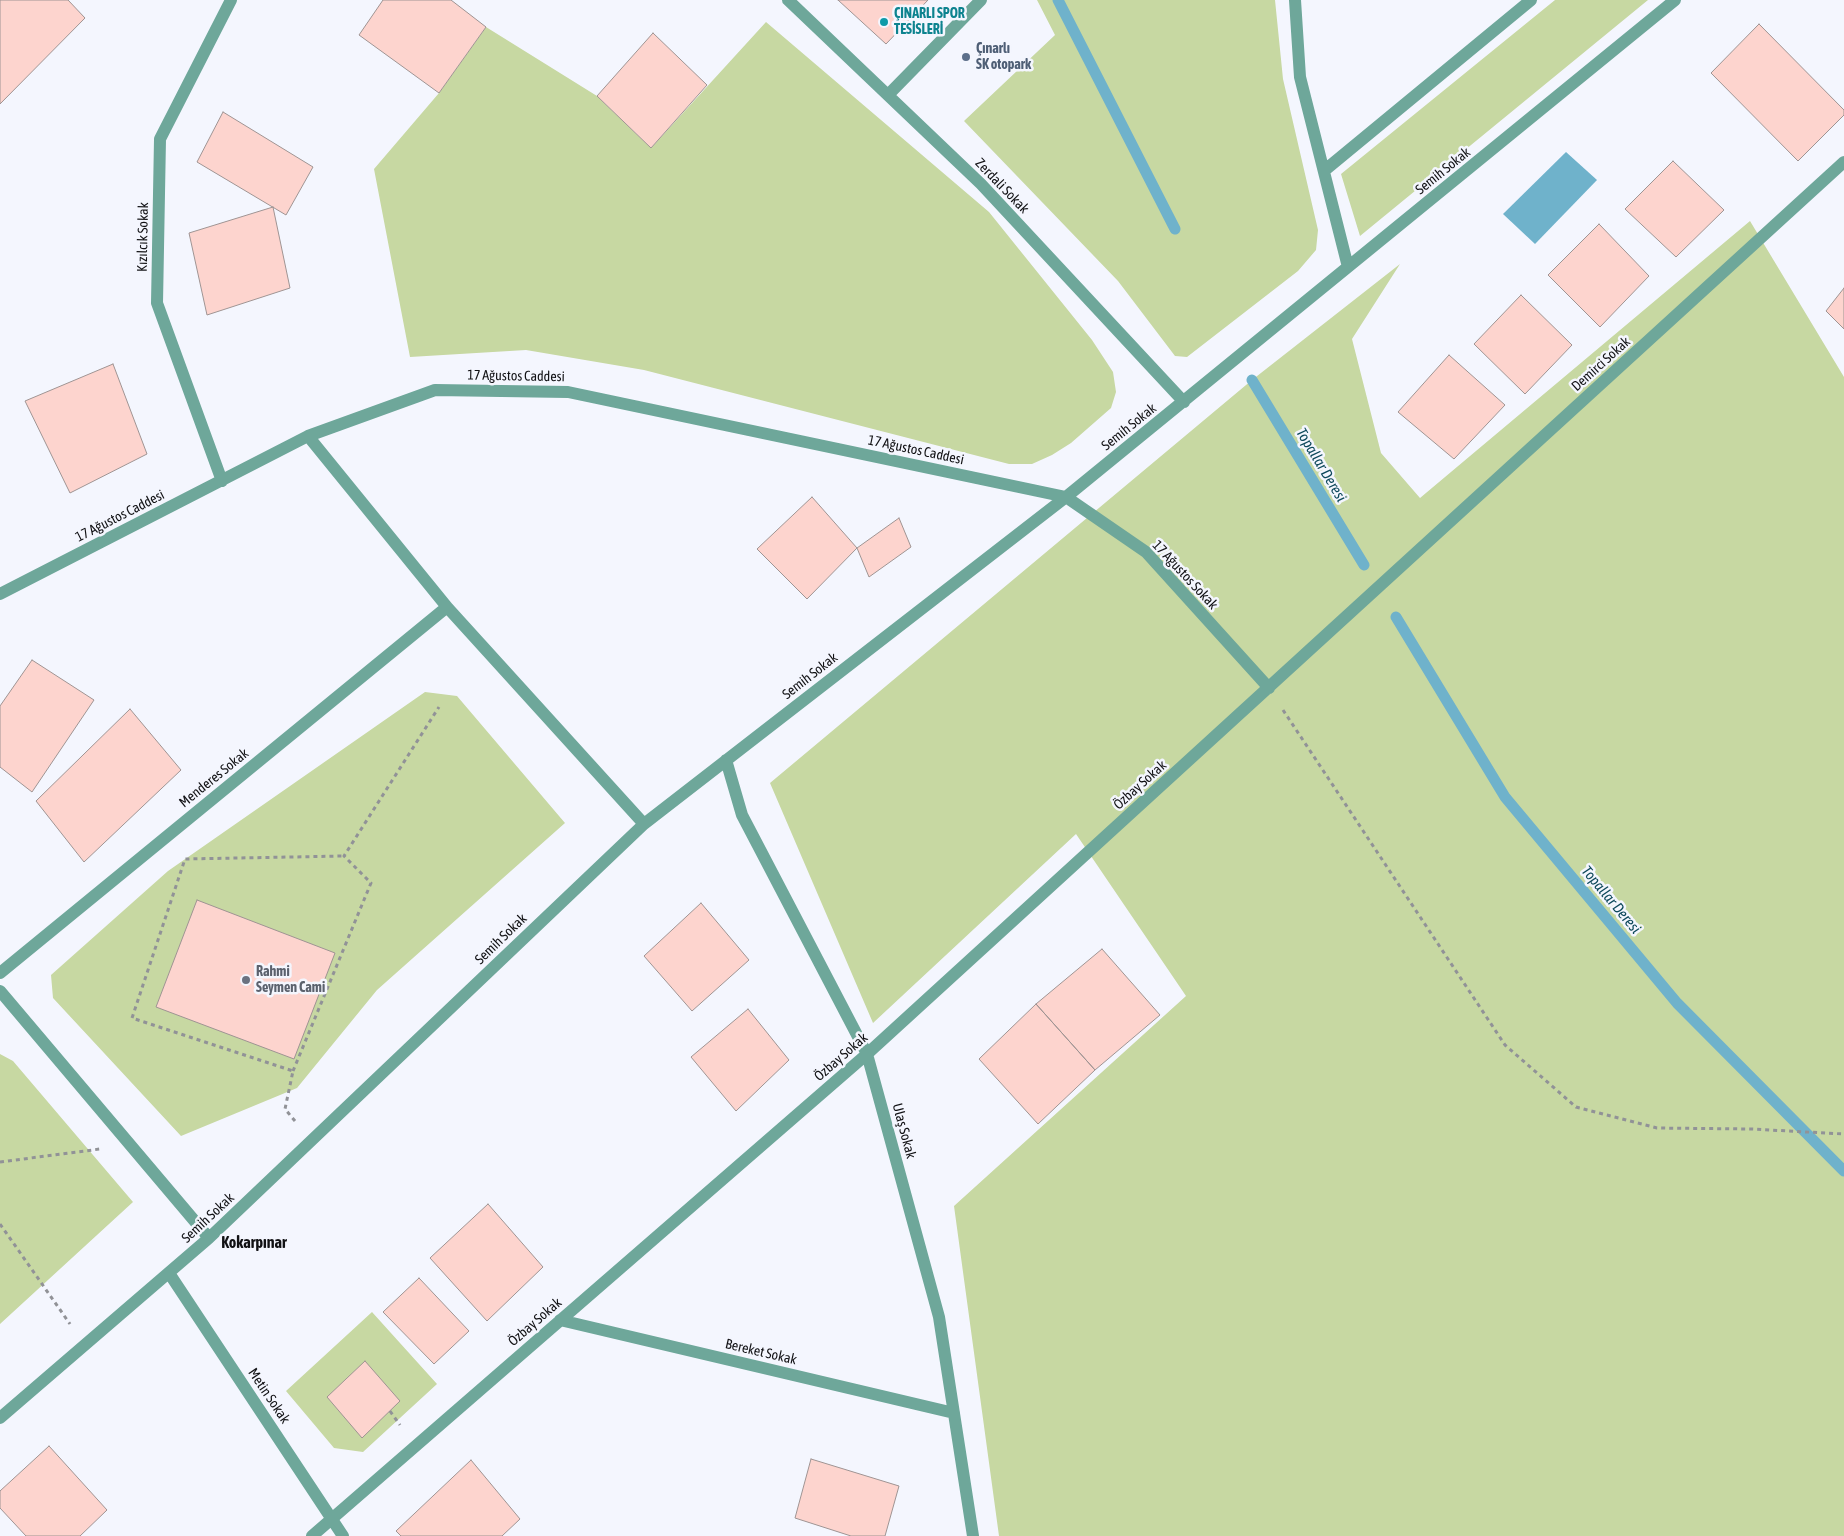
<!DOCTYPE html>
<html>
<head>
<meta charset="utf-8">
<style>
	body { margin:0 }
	canvas { display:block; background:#f4f6fe }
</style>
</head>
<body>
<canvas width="1844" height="1536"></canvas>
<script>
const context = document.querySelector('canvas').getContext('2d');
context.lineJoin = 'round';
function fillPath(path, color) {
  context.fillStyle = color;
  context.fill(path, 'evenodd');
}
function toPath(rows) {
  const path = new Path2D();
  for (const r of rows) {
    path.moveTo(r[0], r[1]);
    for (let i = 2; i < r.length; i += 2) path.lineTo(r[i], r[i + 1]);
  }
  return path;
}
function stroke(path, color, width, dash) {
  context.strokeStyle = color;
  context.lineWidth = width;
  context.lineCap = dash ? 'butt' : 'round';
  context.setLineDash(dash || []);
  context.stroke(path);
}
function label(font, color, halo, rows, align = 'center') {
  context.font = font + ' "Asap Condensed",sans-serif';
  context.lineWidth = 5;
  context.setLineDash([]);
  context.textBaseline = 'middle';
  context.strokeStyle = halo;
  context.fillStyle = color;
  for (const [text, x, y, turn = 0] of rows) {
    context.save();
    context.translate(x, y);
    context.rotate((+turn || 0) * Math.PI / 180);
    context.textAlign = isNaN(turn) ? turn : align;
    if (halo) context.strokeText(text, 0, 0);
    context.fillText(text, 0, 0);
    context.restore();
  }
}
fillPath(toPath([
	[1037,0,1275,0,1283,79,1318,230,1316,250,1298,271,1187,357,1175,356,1118,281,964,121,1055,35],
	[1555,0,1648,0,1360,236,1341,174],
	[766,22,989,212,1092,340,1113,372,1116,392,1111,408,1071,443,1052,455,1032,464,1009,464,644,370,526,350,410,357,374,169,439,93,486,27,597,96,651,148],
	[1750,221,1844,377,1844,1536,999,1536,954,1206,1186,996,1076,834,873,1023,770,783,1252,380,1400,264,1352,339,1381,453,1420,498],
	[425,692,457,696,565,823,377,990,297,1088,181,1136,53,998,51,975,168,871],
	[0,1054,13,1061,133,1202,0,1324],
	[372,1312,437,1384,363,1452,334,1448,286,1391]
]), '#c7d8a2');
fillPath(toPath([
	[1566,152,1597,180,1535,244,1503,214]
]), '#6fb2cb');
stroke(toPath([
	[1058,0,1175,229],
	[1252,380,1364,565],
	[1396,617,1505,797,1677,1003,1844,1171]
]), '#6fb2cb', 11);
const building = toPath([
	[0,0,68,0,85,18,0,104,0,0],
	[383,0,451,0,486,27,439,93,359,35,383,0],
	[838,0,928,0,886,44,838,0],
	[1759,24,1844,110,1844,115,1798,161,1711,73,1759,24],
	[653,33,707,85,651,148,597,96,653,33],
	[223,112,313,167,286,215,197,162,223,112],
	[1673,161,1724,210,1676,257,1625,209,1673,161],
	[273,207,290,288,207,315,189,233,273,207],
	[1599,224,1649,276,1600,327,1548,275,1599,224],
	[1844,288,1844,329,1826,311,1844,288],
	[1521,295,1572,345,1525,394,1474,344,1521,295],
	[1449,355,1505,405,1454,459,1398,412,1449,355],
	[113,364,147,454,70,493,25,401,113,364],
	[812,497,857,548,807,599,757,549,812,497],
	[899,518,911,547,869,577,857,548,899,518],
	[32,660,94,700,32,792,0,767,0,706,32,660],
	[130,709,181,770,84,862,36,801,130,709],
	[197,900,335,953,294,1059,156,1007,197,900],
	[701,903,749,960,692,1011,644,956,701,903],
	[1102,949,1160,1015,1095,1070,1036,1004,1102,949],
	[1036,1004,1095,1070,1038,1124,979,1059,1036,1004],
	[748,1009,789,1060,736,1111,691,1057,748,1009],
	[488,1204,543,1267,487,1321,430,1258,488,1204],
	[419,1278,469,1331,434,1364,383,1312,419,1278],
	[365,1361,400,1401,362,1438,327,1397,365,1361],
	[49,1446,107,1510,80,1536,26,1536,0,1508,0,1491,49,1446],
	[811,1459,899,1486,885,1536,851,1536,795,1518,811,1459],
	[471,1460,520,1519,502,1536,401,1536,396,1531,471,1460]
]);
fillPath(building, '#fdd4ce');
stroke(building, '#9f9493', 1);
stroke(toPath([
	[1283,710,1505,1045,1576,1107,1657,1128,1751,1129,1844,1134],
	[293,1071,371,883,344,856,439,707],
	[295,1121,285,1109,293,1071,132,1018,185,859,344,856],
	[0,1162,100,1149],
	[0,1224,70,1324],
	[390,1411,400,1425]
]), '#919297', 3, [4, 4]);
stroke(toPath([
	[788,0,981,184,1184,402],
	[1295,0,1300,77,1348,267],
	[888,95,981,0],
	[1325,170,1531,0],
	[308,436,447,607,644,824],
	[222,481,157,303,160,139,231,0],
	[0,594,308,436,435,390,568,392,1066,497,1146,552,1269,688],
	[726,760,742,815,867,1054,939,1317,973,1536],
	[0,973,447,607],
	[0,991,209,1238],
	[169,1273,343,1536],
	[560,1320,954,1413],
	[0,1418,209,1238,644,824,1066,497,1675,0],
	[312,1536,867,1054,1844,162]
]), '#6ea79a', 12);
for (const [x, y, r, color] of [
	[884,22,5,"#0f9aa8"],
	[966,57,5,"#5c6f8a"],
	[246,980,5,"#6b7280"]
]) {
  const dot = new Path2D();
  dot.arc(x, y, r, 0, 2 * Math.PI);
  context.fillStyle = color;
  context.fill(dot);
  stroke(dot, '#f4f6fe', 2);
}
label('bold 14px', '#0d838f', '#f4f6fe', [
	["ÇINARLI SPOR",894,14],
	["TESİSLERİ",894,30]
], 'left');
label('bold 14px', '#4e5e75', '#f4f6fe', [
	["Çınarlı",976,49],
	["SK otopark",976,65]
], 'left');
label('14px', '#111114', '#f4f6fe', [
	["Semih Sokak",1443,171,-39],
	["Zerdali Sokak",1002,186,46],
	["Kızılcık Sokak",143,237,-89],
	["Demirci Sokak",1601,364,-42],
	["17 Ağustos Caddesi",516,376,1],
	["Semih Sokak",1129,427,-39],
	["17 Ağustos Caddesi",916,450,12],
	["17 Ağustos Caddesi",120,516,-27],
	["17 Ağustos Sokak",1185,575,47],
	["Semih Sokak",810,676,-38],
	["Menderes Sokak",214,778,-39],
	["Özbay Sokak",1140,785,-42],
	["Semih Sokak",501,939,-44],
	["Özbay Sokak",841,1057,-41],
	["Ulaş Sokak",904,1131,75],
	["Semih Sokak",208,1218,-43],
	["Özbay Sokak",535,1322,-41],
	["Bereket Sokak",761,1352,13],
	["Metin Sokak",269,1396,56]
]);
label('bold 14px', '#5b616d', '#f4f6fe', [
	["Rahmi",256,972],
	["Seymen Cami",256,988]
], 'left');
label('italic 15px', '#0e495b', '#f4f6fe', [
	["Topallar Deresi",1321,465,59],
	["Topallar Deresi",1611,900,50]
]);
label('bold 16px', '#111114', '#f4f6fe', [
	["Kokarpınar",254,1243]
]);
</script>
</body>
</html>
